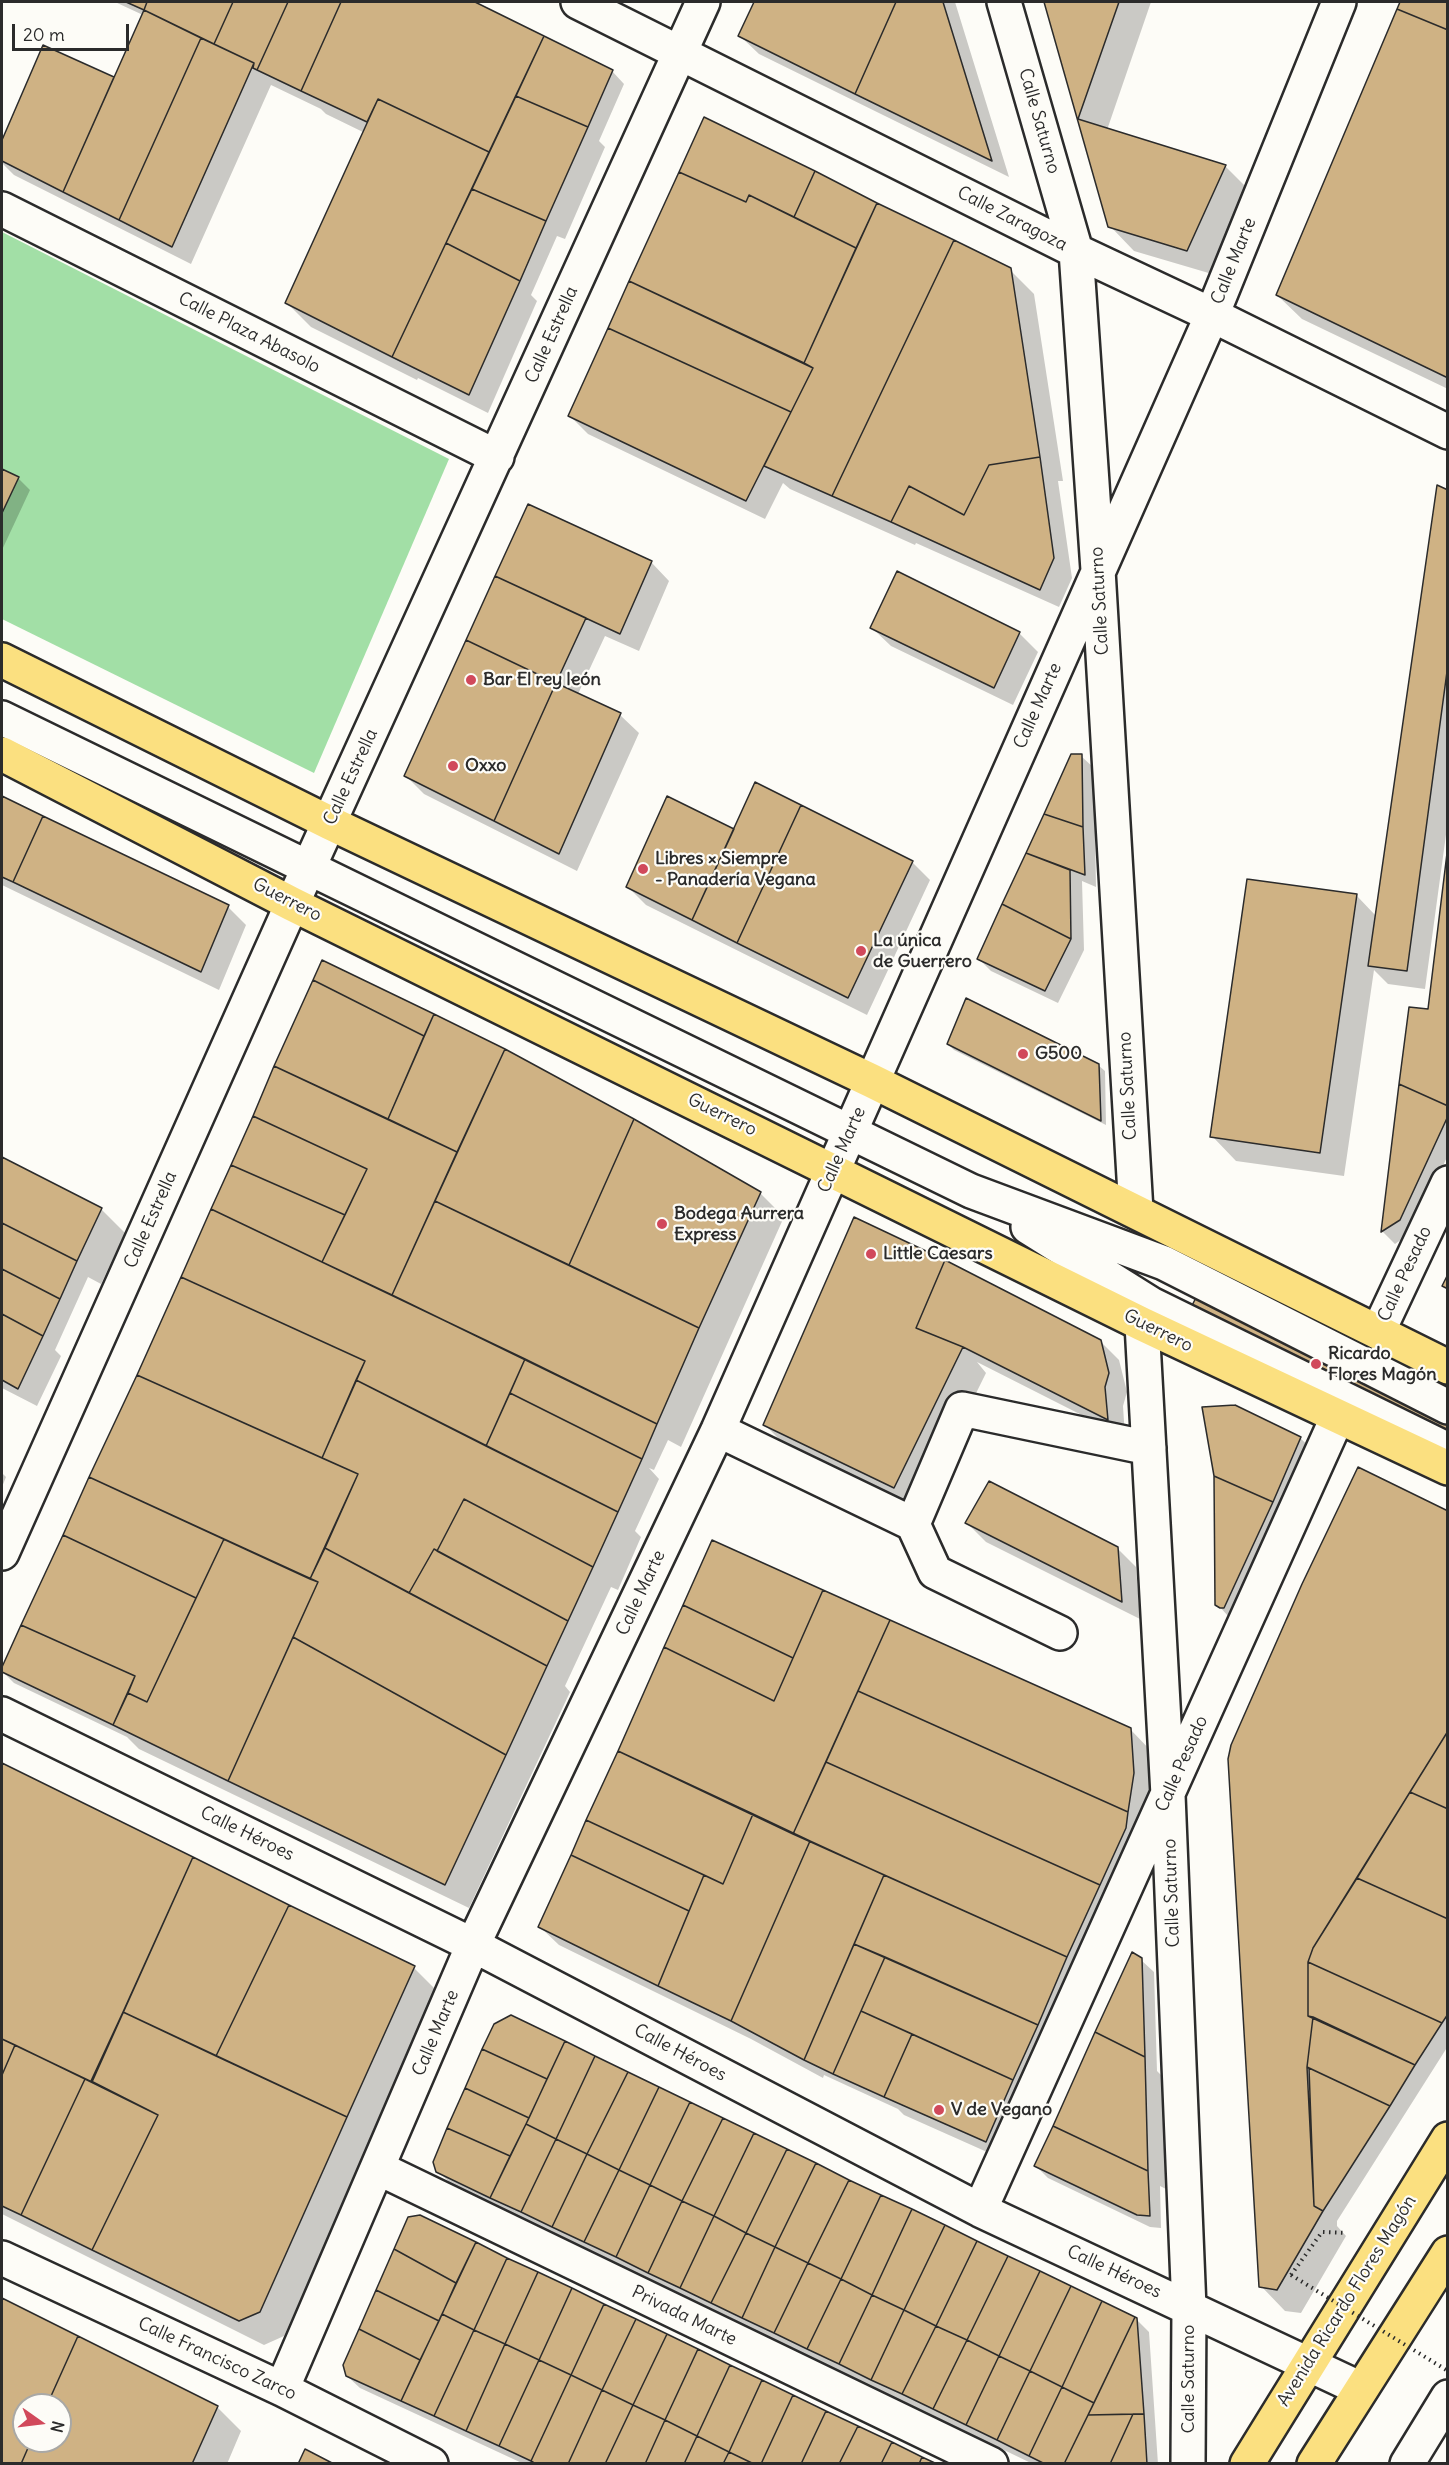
<!DOCTYPE html>
<html>
<head>
<meta charset="utf-8">
<style>
	body { margin:0 }
	#map { position:relative; width:1449px; height:2465px; overflow:hidden; background:#fdfcf7; font-family:Delius,sans-serif }
	canvas { display:block }
	.frame { position:absolute; inset:0; border:3px solid #2b2b2b; pointer-events:none }
	.north { position:absolute; left:12px; top:2393px; width:60px; height:60px; box-sizing:border-box; background:#fdfcf7; border:2px solid #a9a8a5; border-radius:50%; rotate:104deg; font-size:16px; font-weight:700; line-height:24px; text-align:center; color:#2b2b2b }
	.north::after { content:''; display:block; margin:auto; width:21px; height:27px; background:#d1495b; clip-path:polygon(50% 0,100% 100%,50% 72%,0 100%) }
	.scale { position:absolute; left:12px; top:24px; width:117px; height:27px; box-sizing:border-box; border:3px solid #2b2b2b; border-top:0; padding-left:8px; font-size:18px; line-height:21px; white-space:nowrap; color:#2b2b2b; -webkit-text-stroke:4px #fdfcf7; paint-order:stroke }
</style>
</head>
<body>
<div id="map">
<canvas width="1449" height="2465"></canvas>
<div class="frame"></div>
<div class="north">N</div>
<div class="scale">20 m</div>
</div>
<script>
const context = document.querySelector('canvas').getContext('2d');
context.lineJoin = 'round';
function fillPath(path, color) {
  context.fillStyle = color;
  context.fill(path, 'evenodd');
}
function toPath(rows) {
  const path = new Path2D();
  for (const r of rows) {
    path.moveTo(r[0], r[1]);
    for (let i = 2; i < r.length; i += 2) path.lineTo(r[i], r[i + 1]);
  }
  return path;
}
function stroke(path, color, width, dash) {
  context.strokeStyle = color;
  context.lineWidth = width;
  context.lineCap = dash ? 'butt' : 'round';
  context.setLineDash(dash || []);
  context.stroke(path);
}
function label(font, color, halo, rows, align = 'center') {
  context.font = font + ' Delius,sans-serif';
  context.lineWidth = 4.5;
  context.setLineDash([]);
  context.textBaseline = 'middle';
  context.strokeStyle = halo;
  context.fillStyle = color;
  for (const [text, x, y, turn = 0] of rows) {
    context.save();
    context.translate(x, y);
    context.rotate((+turn || 0) * Math.PI / 180);
    context.textAlign = isNaN(turn) ? turn : align;
    if (halo) context.strokeText(text, 0, 0);
    context.fillText(text, 0, 0);
    context.restore();
  }
}
fillPath(toPath([
	[2,232,449,459,314,773,2,619]
]), '#a2dfa6');
fillPath(toPath([
	[115,2,472,2,612,71,624,84,599,141,605,147,565,239,557,236,531,295,537,301,488,413,418,378,417,380,311,327,287,303,365,133,326,114,321,109,271,85,191,264,14,175,2,163,2,143,43,47,115,79,143,15],
	[755,2,955,2,1009,177,759,54,740,36],
	[1045,2,1151,2,1107,130,1225,166,1249,190,1212,274,1134,251,1110,226],
	[1401,2,1448,2,1448,389,1302,319,1277,295],
	[705,119,1010,270,1034,294,1063,481,1058,481,1072,578,1059,607,916,543,915,545,790,489,783,483,765,519,588,434,570,416],
	[2,470,18,478,30,490,2,550],
	[1448,491,1448,820,1425,989,1388,984,1374,970,1344,1176,1236,1161,1212,1136,1357,896,1376,916],
	[529,506,651,562,669,581,639,651,605,636,578,694,620,715,639,733,577,871,424,794,406,776],
	[872,628,1019,633,1038,652,1013,705,891,646],
	[1072,756,1081,756,1094,768,1096,887,1082,881,1084,950,1058,1003,991,971,979,959],
	[2,798,228,907,246,925,219,990,2,885],
	[912,862,930,880,867,1015,646,905,628,887],
	[322,962,504,1051,633,1120,760,1193,784,1217,681,1447,668,1440,654,1470,649,1468,659,1479,635,1531,641,1537,618,1590,611,1587,565,1686,570,1692,469,1908,139,1749,127,1737,14,1683,2,1671,213,1210],
	[430,1018,433,1018,422,1044,420,1042],
	[1410,1009,1429,1011,1448,1107,1448,1155,1412,1232,1395,1244,1383,1232],
	[948,1044,1098,1065,1105,1071,1106,1125,954,1050],
	[2,1159,101,1209,125,1233,101,1284,88,1277,55,1350,61,1356,37,1406,2,1388],
	[855,1219,1100,1341,1119,1360,1127,1392,1123,1406,1125,1437,977,1362,986,1373,918,1511,789,1449,765,1425],
	[1300,1438,1313,1450,1229,1617,1217,1604],
	[2,1473,6,1477,2,1487],
	[1448,1513,1448,2046,1337,2221,1337,2226,1346,2236,1301,2313,1285,2311,1261,2286,1303,1585],
	[967,1523,1117,1548,1136,1567,1140,1619,986,1542],
	[823,1591,1130,1729,1154,1754,1149,1853,1005,2160,904,2115,898,2109,824,2075,823,2078,751,2039,559,1945,540,1927],
	[2,1765,414,1968,438,1992,284,2336,264,2345,2,2214],
	[1141,1960,1154,1972,1157,2071,1163,2077,1166,2189,1160,2186,1161,2228,1150,2227,1048,2178,1036,2166],
	[511,2017,1136,2319,1149,2332,1158,2464,1033,2464,451,2184,438,2171],
	[419,2216,934,2464,524,2464,360,2388,347,2376],
	[2,2300,217,2407,241,2431,227,2464,2,2464],
	[24,2405,60,2405,60,2441,24,2441]
]), '#0003');
const building = toPath([
	[126,2,147,2,144,10,126,2],
	[147,2,233,2,214,44,144,10,147,2],
	[233,2,288,2,257,70,253,68,254,63,214,44,233,2],
	[288,2,341,2,301,91,257,70,288,2],
	[341,2,475,2,544,36,489,152,378,99,367,122,301,91,341,2],
	[754,2,896,2,855,94,738,36,754,2],
	[896,2,943,2,992,161,855,94,896,2],
	[1044,2,1119,2,1078,119,1226,165,1187,251,1108,227,1044,2],
	[1400,2,1448,2,1448,30,1397,9,1400,2],
	[1397,9,1448,30,1448,378,1276,295,1397,9],
	[144,10,201,38,119,220,63,192,144,10],
	[544,36,613,70,588,127,516,96,544,36],
	[201,38,254,63,172,247,119,220,201,38],
	[43,45,114,77,63,192,2,161,2,140,43,45],
	[516,96,588,127,546,221,472,189,516,96],
	[378,99,489,152,392,357,285,303,378,99],
	[704,117,815,171,794,217,749,195,746,202,679,172,704,117],
	[815,171,877,203,856,248,794,217,815,171],
	[679,172,746,202,749,195,856,248,804,363,629,281,679,172],
	[472,189,546,221,520,281,446,243,472,189],
	[877,203,954,240,832,496,764,466,813,368,804,363,877,203],
	[954,240,1011,268,1040,457,989,465,964,515,909,486,891,522,832,496,954,240],
	[446,243,520,281,469,395,392,357,446,243],
	[629,281,813,368,791,412,608,328,629,281],
	[608,328,791,412,746,501,568,416,608,328],
	[1040,457,1054,558,1040,590,891,522,909,486,964,515,989,465,1040,457],
	[2,469,19,477,2,513,2,469],
	[1437,485,1448,490,1448,664,1407,971,1368,966,1437,485],
	[528,504,652,561,620,634,495,576,528,504],
	[897,571,1020,632,994,688,870,628,897,571],
	[495,576,586,618,556,683,466,640,495,576],
	[466,640,556,683,494,821,404,776,466,640],
	[556,683,621,713,559,854,494,821,556,683],
	[1071,754,1082,754,1083,827,1044,814,1071,754],
	[755,782,801,805,737,943,692,920,755,782],
	[2,796,43,816,13,882,2,877,2,796],
	[667,796,734,829,692,920,626,887,667,796],
	[801,805,913,861,848,998,737,943,801,805],
	[1044,814,1083,827,1085,875,1026,853,1044,814],
	[43,816,229,905,201,972,13,882,43,816],
	[1448,845,1448,1106,1399,1084,1409,1007,1428,1009,1448,845],
	[1026,853,1070,870,1071,939,1002,904,1026,853],
	[1247,879,1357,894,1320,1153,1210,1137,1247,879],
	[1002,904,1071,939,1045,991,977,959,1002,904],
	[322,960,434,1014,424,1036,313,980,322,960],
	[313,980,424,1036,388,1119,274,1066,313,980],
	[966,998,1099,1064,1101,1121,947,1044,966,998],
	[434,1014,505,1049,457,1152,388,1119,434,1014],
	[505,1049,634,1119,569,1265,435,1201,505,1049],
	[274,1066,457,1152,392,1295,322,1262,367,1169,253,1116,274,1066],
	[1399,1084,1448,1106,1448,1116,1400,1220,1381,1232,1399,1084],
	[253,1116,367,1169,345,1215,231,1165,253,1116],
	[634,1119,761,1192,699,1328,569,1265,634,1119],
	[2,1157,102,1208,77,1261,2,1223,2,1157],
	[231,1165,345,1215,322,1262,211,1209,231,1165],
	[435,1201,699,1328,657,1424,392,1295,435,1201],
	[211,1209,525,1359,486,1446,356,1380,365,1361,181,1277,211,1209],
	[854,1217,945,1260,916,1328,963,1347,894,1488,763,1425,854,1217],
	[2,1223,77,1261,60,1299,2,1269,2,1223],
	[945,1260,1101,1340,1109,1373,1105,1387,1108,1420,963,1347,916,1328,945,1260],
	[2,1269,60,1299,43,1336,2,1314,2,1269],
	[1448,1274,1448,1289,1442,1286,1448,1274],
	[181,1277,365,1361,322,1458,137,1375,181,1277],
	[1203,1284,1448,1405,1448,1453,1183,1323,1203,1284],
	[2,1314,43,1336,18,1389,2,1380,2,1314],
	[525,1359,657,1424,642,1459,510,1393,525,1359],
	[137,1375,358,1474,310,1579,89,1477,137,1375],
	[356,1380,618,1512,593,1567,464,1499,437,1551,434,1549,409,1593,325,1548,358,1474,322,1458,356,1380],
	[510,1393,642,1459,618,1512,486,1446,510,1393],
	[1235,1405,1301,1437,1273,1502,1214,1476,1202,1407,1235,1405],
	[1358,1467,1448,1511,1448,1731,1313,1948,1308,1962,1308,2016,1313,2017,1307,2067,1314,2206,1323,2211,1277,2290,1259,2287,1228,1759,1231,1745,1302,1584,1358,1467],
	[1214,1476,1273,1502,1224,1608,1220,1608,1215,1605,1214,1476],
	[89,1477,224,1539,196,1598,63,1535,89,1477],
	[989,1481,1118,1547,1122,1602,965,1523,989,1481],
	[464,1499,593,1567,568,1621,437,1551,464,1499],
	[63,1535,196,1598,147,1702,128,1693,135,1676,21,1625,63,1535],
	[224,1539,318,1582,228,1781,113,1725,128,1693,147,1702,224,1539],
	[712,1540,823,1590,793,1658,683,1605,712,1540],
	[325,1548,547,1666,506,1755,293,1637,318,1582,310,1579,325,1548],
	[434,1549,568,1621,547,1666,409,1593,434,1549],
	[823,1590,890,1620,793,1834,618,1751,664,1647,774,1701,823,1590],
	[683,1605,793,1658,774,1701,664,1647,683,1605],
	[890,1620,1131,1728,1134,1773,1128,1812,858,1691,890,1620],
	[21,1625,135,1676,113,1725,2,1672,2,1667,21,1625],
	[293,1637,506,1755,445,1885,228,1781,293,1637],
	[858,1691,1128,1812,1126,1828,1100,1885,826,1762,858,1691],
	[1448,1731,1448,1809,1410,1792,1448,1731],
	[618,1751,753,1814,723,1884,586,1820,618,1751],
	[826,1762,1100,1885,1067,1957,793,1834,826,1762],
	[2,1763,193,1857,92,2082,2,2039,2,1763],
	[1410,1792,1448,1809,1448,1919,1357,1878,1410,1792],
	[753,1814,810,1841,731,2021,658,1986,704,1875,723,1884,753,1814],
	[586,1820,704,1875,689,1911,571,1855,586,1820],
	[810,1841,884,1875,804,2060,731,2021,810,1841],
	[571,1855,689,1911,658,1986,538,1927,571,1855],
	[193,1857,289,1905,216,2056,123,2012,193,1857],
	[884,1875,1067,1957,1038,2025,854,1944,884,1875],
	[1357,1878,1448,1919,1448,2014,1442,2023,1308,1962,1313,1948,1357,1878],
	[289,1905,415,1966,347,2117,216,2056,289,1905],
	[854,1944,885,1957,833,2074,804,2060,854,1944],
	[1132,1952,1142,1958,1145,2057,1095,2032,1132,1952],
	[885,1957,1038,2025,1013,2080,861,2011,885,1957],
	[1308,1962,1442,2023,1415,2065,1308,2016,1308,1962],
	[861,2011,912,2034,884,2097,833,2074,861,2011],
	[123,2012,347,2117,260,2312,239,2321,92,2250,158,2115,91,2081,123,2012],
	[511,2015,565,2041,547,2079,482,2049,494,2024,511,2015],
	[1313,2017,1415,2065,1390,2106,1307,2067,1313,2017],
	[1095,2032,1145,2057,1148,2171,1053,2126,1095,2032],
	[912,2034,1013,2080,986,2142,884,2097,912,2034],
	[2,2039,15,2045,2,2075,2,2039],
	[565,2041,595,2056,556,2139,526,2124,565,2041],
	[15,2045,85,2079,21,2215,2,2206,2,2075,15,2045],
	[482,2049,547,2079,529,2118,465,2088,482,2049],
	[595,2056,628,2072,587,2154,556,2139,595,2056],
	[1309,2068,1390,2106,1323,2211,1314,2206,1309,2068],
	[628,2072,659,2087,619,2170,587,2154,628,2072],
	[85,2079,158,2115,92,2250,21,2215,85,2079],
	[659,2087,690,2102,650,2185,619,2170,659,2087],
	[465,2088,529,2118,510,2156,447,2128,465,2088],
	[690,2102,723,2118,682,2201,650,2185,690,2102],
	[723,2118,754,2133,714,2216,682,2201,723,2118],
	[526,2124,556,2139,521,2212,490,2198,526,2124],
	[1053,2126,1148,2171,1150,2216,1137,2215,1034,2166,1053,2126],
	[447,2128,510,2156,490,2198,436,2172,433,2162,447,2128],
	[754,2133,787,2149,746,2233,714,2216,754,2133],
	[556,2139,587,2154,552,2227,521,2212,556,2139],
	[787,2149,816,2163,775,2247,746,2233,787,2149],
	[587,2154,619,2170,584,2242,552,2227,587,2154],
	[816,2163,849,2180,808,2263,775,2247,816,2163],
	[619,2170,650,2185,616,2257,584,2242,619,2170],
	[849,2180,881,2195,841,2279,808,2263,849,2180],
	[650,2185,682,2201,648,2273,616,2257,650,2185],
	[881,2195,912,2209,872,2295,841,2279,881,2195],
	[682,2201,714,2216,680,2288,648,2273,682,2201],
	[912,2209,945,2225,904,2310,872,2295,912,2209],
	[420,2215,476,2242,456,2283,394,2249,408,2217,420,2215],
	[714,2216,746,2233,711,2303,680,2288,714,2216],
	[945,2225,977,2241,936,2326,904,2310,945,2225],
	[746,2233,775,2247,742,2318,711,2303,746,2233],
	[977,2241,1008,2256,967,2340,936,2326,977,2241],
	[476,2242,507,2258,474,2330,442,2314,476,2242],
	[775,2247,808,2263,774,2333,742,2318,775,2247],
	[394,2249,456,2283,439,2321,376,2290,394,2249],
	[1008,2256,1040,2271,999,2356,967,2340,1008,2256],
	[507,2258,538,2272,505,2344,474,2330,507,2258],
	[808,2263,841,2279,807,2349,774,2333,808,2263],
	[1040,2271,1071,2286,1030,2371,999,2356,1040,2271],
	[538,2272,572,2288,539,2360,505,2344,538,2272],
	[841,2279,872,2295,839,2364,807,2349,841,2279],
	[1071,2286,1102,2301,1062,2387,1030,2371,1071,2286],
	[572,2288,604,2304,571,2375,539,2360,572,2288],
	[376,2290,439,2321,420,2360,359,2329,376,2290],
	[872,2295,904,2310,871,2380,839,2364,872,2295],
	[2,2298,78,2336,47,2405,24,2405,24,2441,31,2441,21,2464,2,2464,2,2298],
	[1102,2301,1135,2317,1094,2403,1062,2387,1102,2301],
	[604,2304,636,2319,602,2390,571,2375,604,2304],
	[904,2310,936,2326,902,2394,871,2380,904,2310],
	[442,2314,474,2330,434,2416,401,2401,442,2314],
	[1135,2317,1137,2318,1144,2414,1088,2415,1135,2317],
	[636,2319,667,2334,633,2405,602,2390,636,2319],
	[936,2326,967,2340,933,2409,902,2394,936,2326],
	[359,2329,420,2360,401,2401,346,2376,343,2365,359,2329],
	[474,2330,505,2344,466,2431,434,2416,474,2330],
	[667,2334,698,2349,665,2420,633,2405,667,2334],
	[78,2336,218,2406,192,2464,21,2464,31,2441,60,2441,60,2405,47,2405,78,2336],
	[967,2340,999,2356,966,2425,933,2409,967,2340],
	[505,2344,539,2360,499,2446,466,2431,505,2344],
	[698,2349,730,2365,697,2436,665,2420,698,2349],
	[999,2356,1030,2371,997,2440,966,2425,999,2356],
	[539,2360,571,2375,531,2461,499,2446,539,2360],
	[730,2365,762,2380,729,2452,697,2436,730,2365],
	[1030,2371,1062,2387,1029,2456,997,2440,1030,2371],
	[571,2375,602,2390,568,2464,536,2464,531,2461,571,2375],
	[762,2380,793,2395,761,2464,754,2464,729,2452,762,2380],
	[1062,2387,1094,2403,1064,2464,1045,2464,1029,2456,1062,2387],
	[602,2390,633,2405,605,2464,568,2464,602,2390],
	[793,2395,826,2411,801,2464,761,2464,793,2395],
	[633,2405,665,2420,645,2464,605,2464,633,2405],
	[826,2411,858,2426,839,2464,801,2464,826,2411],
	[1133,2414,1110,2464,1064,2464,1088,2415,1133,2414],
	[1133,2414,1144,2414,1147,2464,1110,2464,1133,2414],
	[665,2420,697,2436,684,2464,645,2464,665,2420],
	[858,2426,892,2442,881,2464,839,2464,858,2426],
	[697,2436,729,2452,723,2464,684,2464,697,2436],
	[892,2442,922,2457,919,2464,881,2464,892,2442],
	[305,2449,307,2450,334,2464,298,2464,305,2449],
	[729,2452,754,2464,723,2464,729,2452],
	[922,2457,937,2464,919,2464,922,2457]
]);
fillPath(building, '#cfb284');
stroke(building, '#2b2b2b', 1.5);
const minor = toPath([
	[578,2,1076,251,1212,315,1448,432],
	[1004,2,1076,251,1098,570,1136,1211],
	[2,209,497,457],
	[2,718,971,1191,1164,1263,1448,1407],
	[1028,1227,1151,1304,1448,1450],
	[1142,1324,1168,1795,1189,2308,1188,2464],
	[1378,1332,1448,1183],
	[718,1430,913,1524,962,1409,1149,1448],
	[913,1524,935,1572,1060,1633],
	[2,1553,292,904,703,2],
	[2,1714,473,1945,980,2210,1361,2389],
	[378,2168,991,2464],
	[980,2210,1338,1416],
	[2,2258,282,2389,431,2464],
	[282,2389,473,1945,718,1430,1212,315,1339,2],
	[1407,2464,1448,2397]
]);
const major = toPath([
	[2,660,330,823,872,1081,1448,1367],
	[2,754,292,904,1142,1324,1448,1468],
	[1247,2464,1448,2139],
	[1314,2464,1448,2253]
]);
stroke(minor, '#2b2b2b', 38);
stroke(major, '#2b2b2b', 38);
stroke(toPath([
	[1291,2275,1322,2232,1346,2233]
]), '#2b2b2b', 4, [1.5, 4.5]);
stroke(minor, '#fdfcf7', 33);
stroke(major, '#fbe080', 33);
stroke(toPath([
	[1291,2275,1448,2371]
]), '#2b2b2b', 4, [1.5, 4.5]);
for (const [x, y, r, color] of [
	[471,680,6,"#d1495b"],
	[453,766,6,"#d1495b"],
	[643,869,6,"#d1495b"],
	[861,951,6,"#d1495b"],
	[1023,1054,6,"#d1495b"],
	[662,1224,6,"#d1495b"],
	[871,1254,6,"#d1495b"],
	[1316,1364,6,"#d1495b"],
	[939,2110,6,"#d1495b"]
]) {
  const dot = new Path2D();
  dot.arc(x, y, r, 0, 2 * Math.PI);
  context.fillStyle = color;
  context.fill(dot);
  stroke(dot, '#fdfcf7', 2);
}
label('18px', '#2b2b2b', '#fdfcf7', [
	["Calle Saturno",1039,121,74],
	["Calle Zaragoza",1012,219,27],
	["Calle Marte",1234,261,-68],
	["Calle Plaza Abasolo",249,333,27],
	["Calle Estrella",552,335,-66],
	["Calle Saturno",1100,601,-93],
	["Calle Marte",1038,706,-66],
	["Calle Estrella",351,777,-65],
	["Guerrero",287,900,27],
	["Calle Saturno",1128,1086,-93],
	["Guerrero",722,1115,26],
	["Calle Marte",842,1150,-66],
	["Calle Estrella",151,1220,-66],
	["Calle Pesado",1405,1274,-65],
	["Guerrero",1158,1331,26],
	["Calle Marte",641,1593,-65],
	["Calle Pesado",1182,1764,-66],
	["Calle Héroes",247,1834,26],
	["Calle Saturno",1172,1893,-92],
	["Calle Marte",436,2033,-67],
	["Calle Héroes",680,2053,28],
	["Calle Héroes",1114,2272,25],
	["Avenida Ricardo Flores Magón",1347,2301,-58],
	["Privada Marte",684,2316,26],
	["Calle Francisco Zarco",217,2359,25],
	["Calle Saturno",1189,2379,-90]
]);
label('bold 18px', '#2b2b2b', '#fdfcf7', [
	["Bar El rey león",483,680],
	["Oxxo",465,766],
	["Libres × Siempre",655,859],
	["- Panadería Vegana",655,880],
	["La única",873,941],
	["de Guerrero",873,962],
	["G500",1035,1054],
	["Bodega Aurrera",674,1214],
	["Express",674,1235],
	["Little Caesars",883,1254],
	["Ricardo",1328,1354],
	["Flores Magón",1328,1375],
	["V de Vegano",951,2110]
], 'left');
</script>
</body>
</html>
